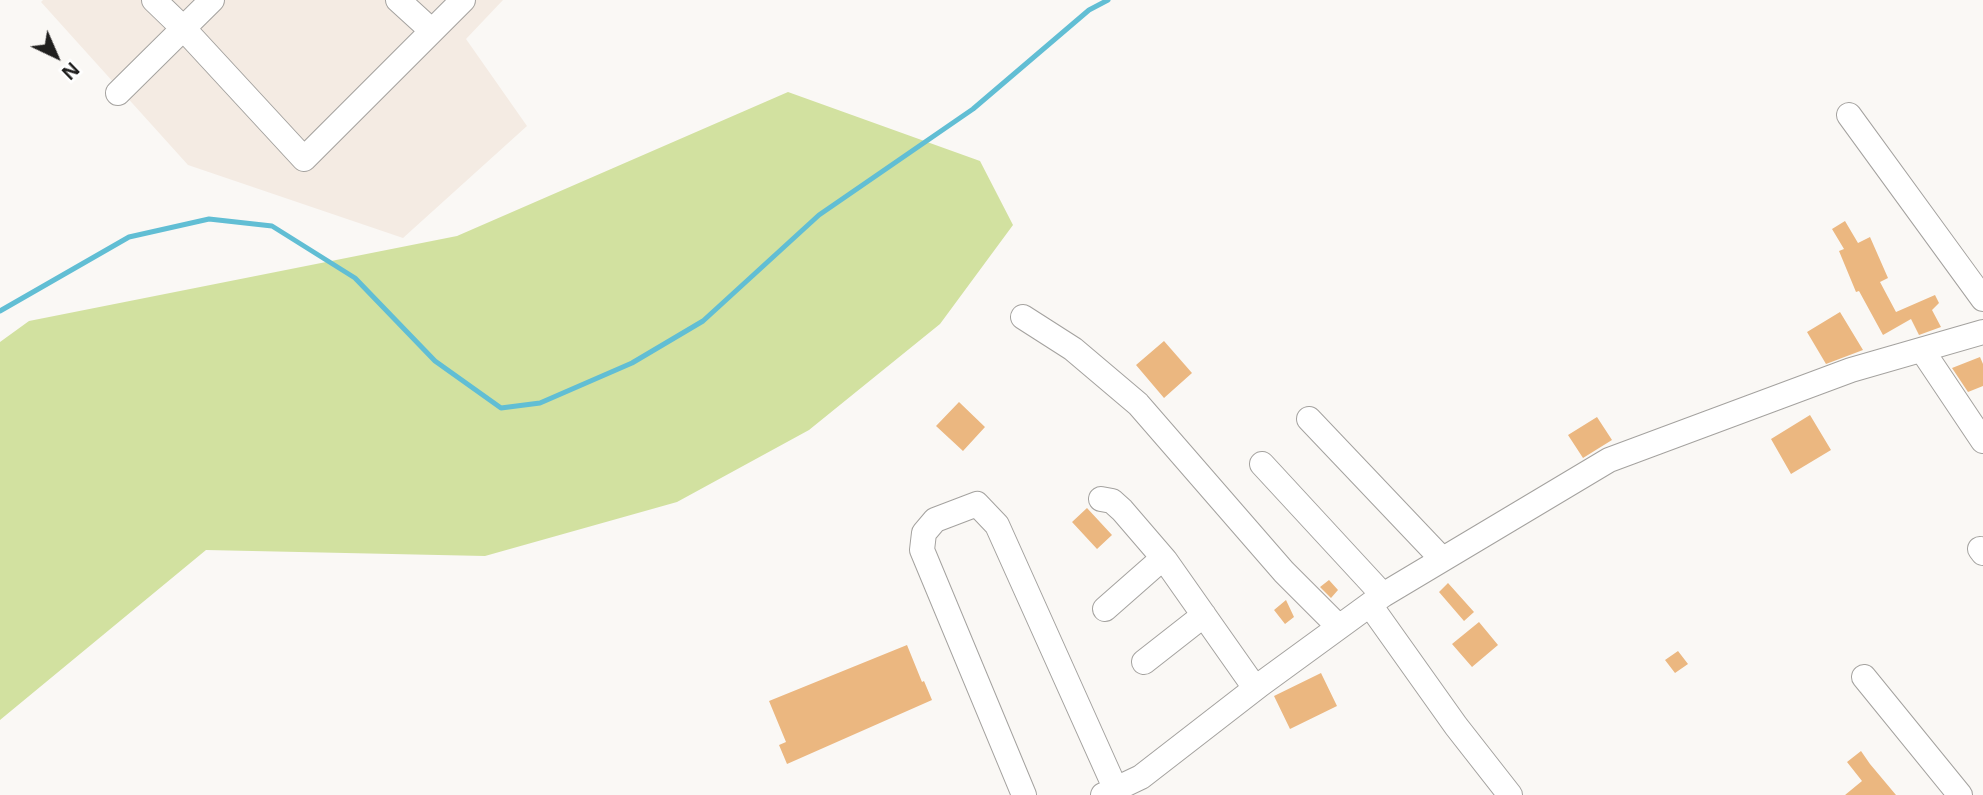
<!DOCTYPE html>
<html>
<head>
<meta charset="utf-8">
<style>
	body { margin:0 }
	#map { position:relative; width:1983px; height:795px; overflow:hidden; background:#faf8f5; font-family:"Open Sans",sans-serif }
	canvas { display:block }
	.north { position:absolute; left:21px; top:21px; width:70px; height:70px; -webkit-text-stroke:5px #fff; paint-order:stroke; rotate:136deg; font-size:19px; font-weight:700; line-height:28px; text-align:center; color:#201f1e }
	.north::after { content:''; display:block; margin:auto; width:24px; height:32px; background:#201f1e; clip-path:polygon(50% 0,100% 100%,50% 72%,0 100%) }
</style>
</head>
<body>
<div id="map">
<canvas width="1983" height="795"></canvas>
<div class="north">N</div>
</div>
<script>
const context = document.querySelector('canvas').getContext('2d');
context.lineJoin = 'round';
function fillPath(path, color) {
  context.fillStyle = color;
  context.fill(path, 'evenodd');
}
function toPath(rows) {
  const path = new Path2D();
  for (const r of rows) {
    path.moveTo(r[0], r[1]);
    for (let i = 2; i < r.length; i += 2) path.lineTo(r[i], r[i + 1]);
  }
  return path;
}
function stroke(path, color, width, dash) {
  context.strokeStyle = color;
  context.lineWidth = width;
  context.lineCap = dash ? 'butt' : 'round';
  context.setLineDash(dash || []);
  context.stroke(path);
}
fillPath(toPath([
	[43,0,503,0,466,39,527,126,403,238,188,165,41,2]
]), '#f4ebe3');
fillPath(toPath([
	[788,92,980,161,1013,225,940,324,809,430,677,502,485,556,206,550,0,720,0,342,29,321,457,236]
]), '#d2e1a0');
stroke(toPath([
	[0,311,129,237,209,219,272,226,355,278,435,361,501,408,540,403,632,363,703,321,819,215,973,109,1089,10,1108,0]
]), '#61bed4', 5);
fillPath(toPath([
	[1845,221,1858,243,1870,237,1888,278,1880,282,1896,312,1935,295,1939,303,1932,310,1941,327,1919,335,1911,319,1883,335,1859,291,1856,292,1839,251,1844,249,1832,229],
	[1840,312,1863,350,1826,364,1807,332],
	[1164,341,1192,373,1164,398,1136,365],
	[1980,357,1983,364,1983,386,1968,392,1952,368],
	[959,402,985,427,963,451,936,426],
	[1810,415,1831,450,1791,474,1771,439],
	[1597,417,1612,440,1583,458,1568,435],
	[1087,508,1112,535,1097,549,1072,522],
	[1329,580,1338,590,1331,598,1320,587],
	[1448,583,1474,612,1464,621,1439,592],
	[1286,600,1294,617,1285,624,1274,610],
	[1479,622,1498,645,1472,667,1452,644],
	[907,645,922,682,924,681,932,700,787,764,779,745,786,742,769,701],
	[1678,651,1688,664,1675,673,1665,660],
	[1321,673,1337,706,1290,729,1274,696],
	[1861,751,1870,764,1896,795,1845,795,1862,781,1847,762]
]), '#ebb780');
const minor = toPath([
	[154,0,184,29,304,159,463,0],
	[398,0,432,31],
	[118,93,212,0],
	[1849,115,1983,299],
	[1023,317,1073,349,1138,404,1284,572,1339,627],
	[1922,350,1983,441],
	[1309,419,1442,559],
	[1262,464,1383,595],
	[1101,499,1112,501,1122,510,1165,560,1255,688],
	[1980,549,1983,553],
	[1370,605,1456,726,1510,795],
	[1105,609,1163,558],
	[1144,662,1204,615],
	[1864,677,1960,795],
	[1024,795,922,550,924,533,935,520,977,504,997,525,1116,790],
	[1103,795,1141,777,1261,684,1383,595,1609,460,1851,370,1983,332]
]);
stroke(minor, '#a4a29f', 26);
stroke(minor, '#fff', 24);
</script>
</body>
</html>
